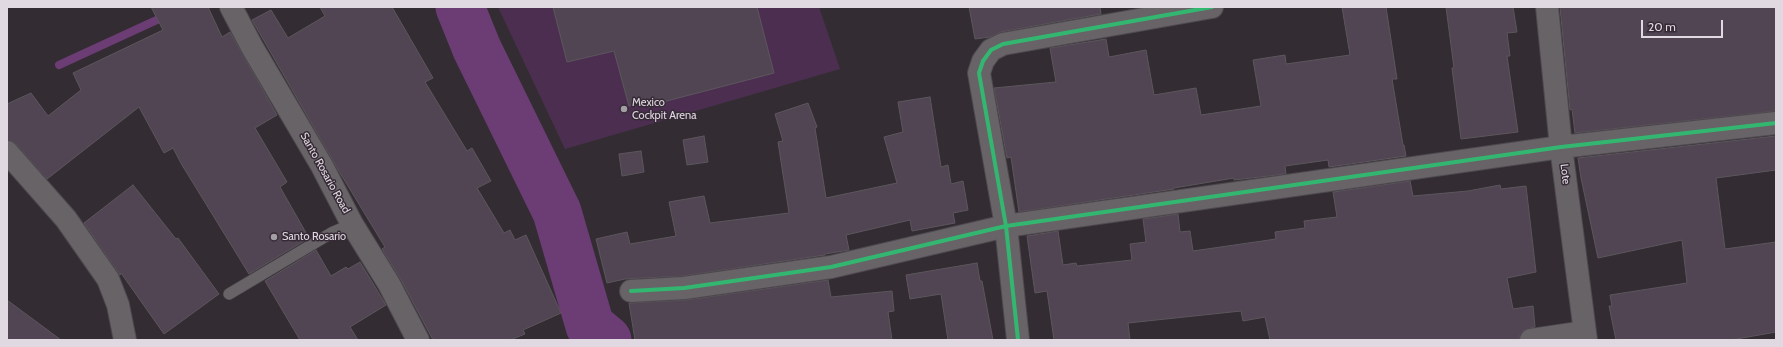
<!DOCTYPE html>
<html>
<head>
<meta charset="utf-8">
<style>
	body { margin:0 }
	#map { position:relative; width:1783px; height:347px; overflow:hidden; background:#332d33; font-family:Cabin,sans-serif }
	canvas { display:block }
	.frame { position:absolute; inset:0; border:8px solid #e0d9e1; pointer-events:none }
	.scale { position:absolute; left:1641px; top:20px; width:82px; height:18px; box-sizing:border-box; border:2px solid #e0d9e1; border-top:0; padding-left:5px; font-size:12px; line-height:14px; white-space:nowrap; color:#e0d9e1; -webkit-text-stroke:3px #352a36; paint-order:stroke }
</style>
</head>
<body>
<div id="map">
<canvas width="1783" height="347"></canvas>
<div class="frame"></div>
<div class="scale">20 m</div>
</div>
<script>
const context = document.querySelector('canvas').getContext('2d');
context.lineJoin = 'round';
function fillPath(path, color) {
  context.fillStyle = color;
  context.fill(path, 'evenodd');
}
function toPath(rows) {
  const path = new Path2D();
  for (const r of rows) {
    path.moveTo(r[0], r[1]);
    for (let i = 2; i < r.length; i += 2) path.lineTo(r[i], r[i + 1]);
  }
  return path;
}
function stroke(path, color, width, dash) {
  context.strokeStyle = color;
  context.lineWidth = width;
  context.lineCap = dash ? 'butt' : 'round';
  context.setLineDash(dash || []);
  context.stroke(path);
}
function label(font, color, halo, rows, align = 'center') {
  context.font = font + ' Cabin,sans-serif';
  context.lineWidth = 3;
  context.setLineDash([]);
  context.textBaseline = 'middle';
  context.strokeStyle = halo;
  context.fillStyle = color;
  for (const [text, x, y, turn = 0] of rows) {
    context.save();
    context.translate(x, y);
    context.rotate((+turn || 0) * Math.PI / 180);
    context.textAlign = isNaN(turn) ? turn : align;
    if (halo) context.strokeText(text, 0, 0);
    context.fillText(text, 0, 0);
    context.restore();
  }
}
fillPath(toPath([
	[498,7,819,7,840,69,565,149]
]), '#4c2f50');
stroke(toPath([
	[59,65,185,7],
	[575,340,592,332,590,326]
]), '#6c3c74', 8);
stroke(toPath([
	[460,7,477,49,557,212,590,326,607,340]
]), '#6c3c74', 49);
const building = toPath([
	[151,7,208,7,222,37,230,32,277,115,255,128,287,182,280,187,309,238,249,274,182,165,173,148,164,153,139,107,47,179,16,144,7,140,7,104,31,93,48,116,81,90,73,73,163,30,151,7],
	[320,7,392,7,433,78,425,82,467,151,472,148,491,181,477,188,504,233,510,230,515,240,526,235,561,313,523,330,525,334,510,340,433,340,400,278,382,249,385,247,340,173,252,20,271,10,288,38,325,16,320,7],
	[553,7,757,7,774,73,659,103,658,99,629,106,614,51,567,62,553,7],
	[969,7,1100,7,1101,14,1001,32,990,37,975,39,969,7],
	[1342,7,1386,7,1397,79,1392,79,1403,145,1404,145,1406,156,1329,167,1328,160,1285,166,1286,174,1234,180,1234,178,1174,188,1174,189,1019,212,1011,157,1007,158,994,88,1056,82,1050,48,1106,39,1109,57,1146,50,1154,95,1196,88,1201,115,1261,106,1253,60,1285,55,1286,64,1350,55,1342,7],
	[1446,7,1513,7,1517,32,1507,33,1510,56,1507,56,1518,132,1461,139,1452,68,1454,68,1446,7],
	[1560,7,1776,7,1776,111,1575,133,1572,109,1570,110,1560,7],
	[930,97,941,167,948,165,951,184,963,181,968,210,953,213,955,223,912,231,910,220,846,235,849,250,825,254,825,255,683,276,625,279,607,283,596,239,627,232,630,244,676,236,669,202,704,196,710,223,789,213,778,142,783,141,775,114,808,103,817,127,815,128,826,198,897,183,884,137,903,132,898,102,930,97],
	[704,136,708,162,687,165,683,140,704,136],
	[1776,136,1776,170,1716,178,1725,249,1776,242,1776,332,1731,340,1616,340,1609,306,1612,306,1610,295,1687,283,1682,240,1598,258,1581,178,1578,158,1776,136],
	[641,151,644,172,622,176,619,154,641,151],
	[1410,181,1413,196,1468,191,1500,185,1501,189,1526,186,1536,272,1507,278,1513,309,1533,306,1535,327,1524,330,1520,335,1519,339,1513,340,1270,340,1265,317,1243,321,1241,311,1128,323,1130,340,1054,340,1047,291,1035,293,1027,236,1058,231,1063,265,1076,263,1077,266,1132,260,1130,244,1146,242,1143,219,1178,214,1180,232,1190,231,1193,251,1276,239,1275,232,1305,228,1304,221,1337,217,1333,192,1410,181],
	[133,185,176,239,178,238,219,294,164,334,121,273,120,275,84,223,133,185],
	[316,250,331,276,346,267,348,269,360,262,386,305,350,327,358,340,300,340,265,281,316,250],
	[977,263,980,281,982,281,993,340,948,340,941,294,910,299,906,275,977,263],
	[828,280,831,297,892,291,894,311,888,312,892,340,635,340,629,303,686,300,828,280],
	[7,300,61,340,7,340,7,300]
]);
fillPath(building, '#514553');
stroke(building, '#5c565d', 1);
const service = toPath([
	[229,294,333,232,352,224]
]);
const minor = toPath([
	[1547,7,1561,147,1586,340],
	[7,152,66,219,108,279,118,305,125,340],
	[631,291,684,288,831,267,1006,226,1561,147,1776,123],
	[1018,340,1006,226,979,73,983,61,991,50,1003,44,1212,7],
	[1531,340,1585,332]
]);
const tertiary = toPath([
	[231,7,252,47,322,166,352,224,389,284,418,340]
]);
stroke(service, '#4e494e', 12);
stroke(minor, '#4e494e', 24);
stroke(tertiary, '#4e494e', 24);
stroke(service, '#676367', 11);
stroke(minor, '#676367', 22);
stroke(tertiary, '#676367', 22);
stroke(toPath([
	[631,291,684,288,831,267,1006,226,1561,147,1776,123],
	[1018,340,1006,226,979,73,983,61,991,50,1003,44,1212,7]
]), '#33b770', 4);
for (const [x, y, r, color] of [
	[624,109,4,"#a39da4"],
	[274,237,4,"#a39da4"]
]) {
  const dot = new Path2D();
  dot.arc(x, y, r, 0, 2 * Math.PI);
  context.fillStyle = color;
  context.fill(dot);
  stroke(dot, '#352a36', 1.5);
}
label('11px', '#e0d9e1', '#352a36', [
	["Mexico",632,103],
	["Cockpit Arena",632,116],
	["Santo Rosario",282,237]
], 'left');
label('11px', '#e0d9e1', '#352a36', [
	["Santo Rosario Road",325,173,61],
	["Lote",1565,174,83]
]);
</script>
</body>
</html>
